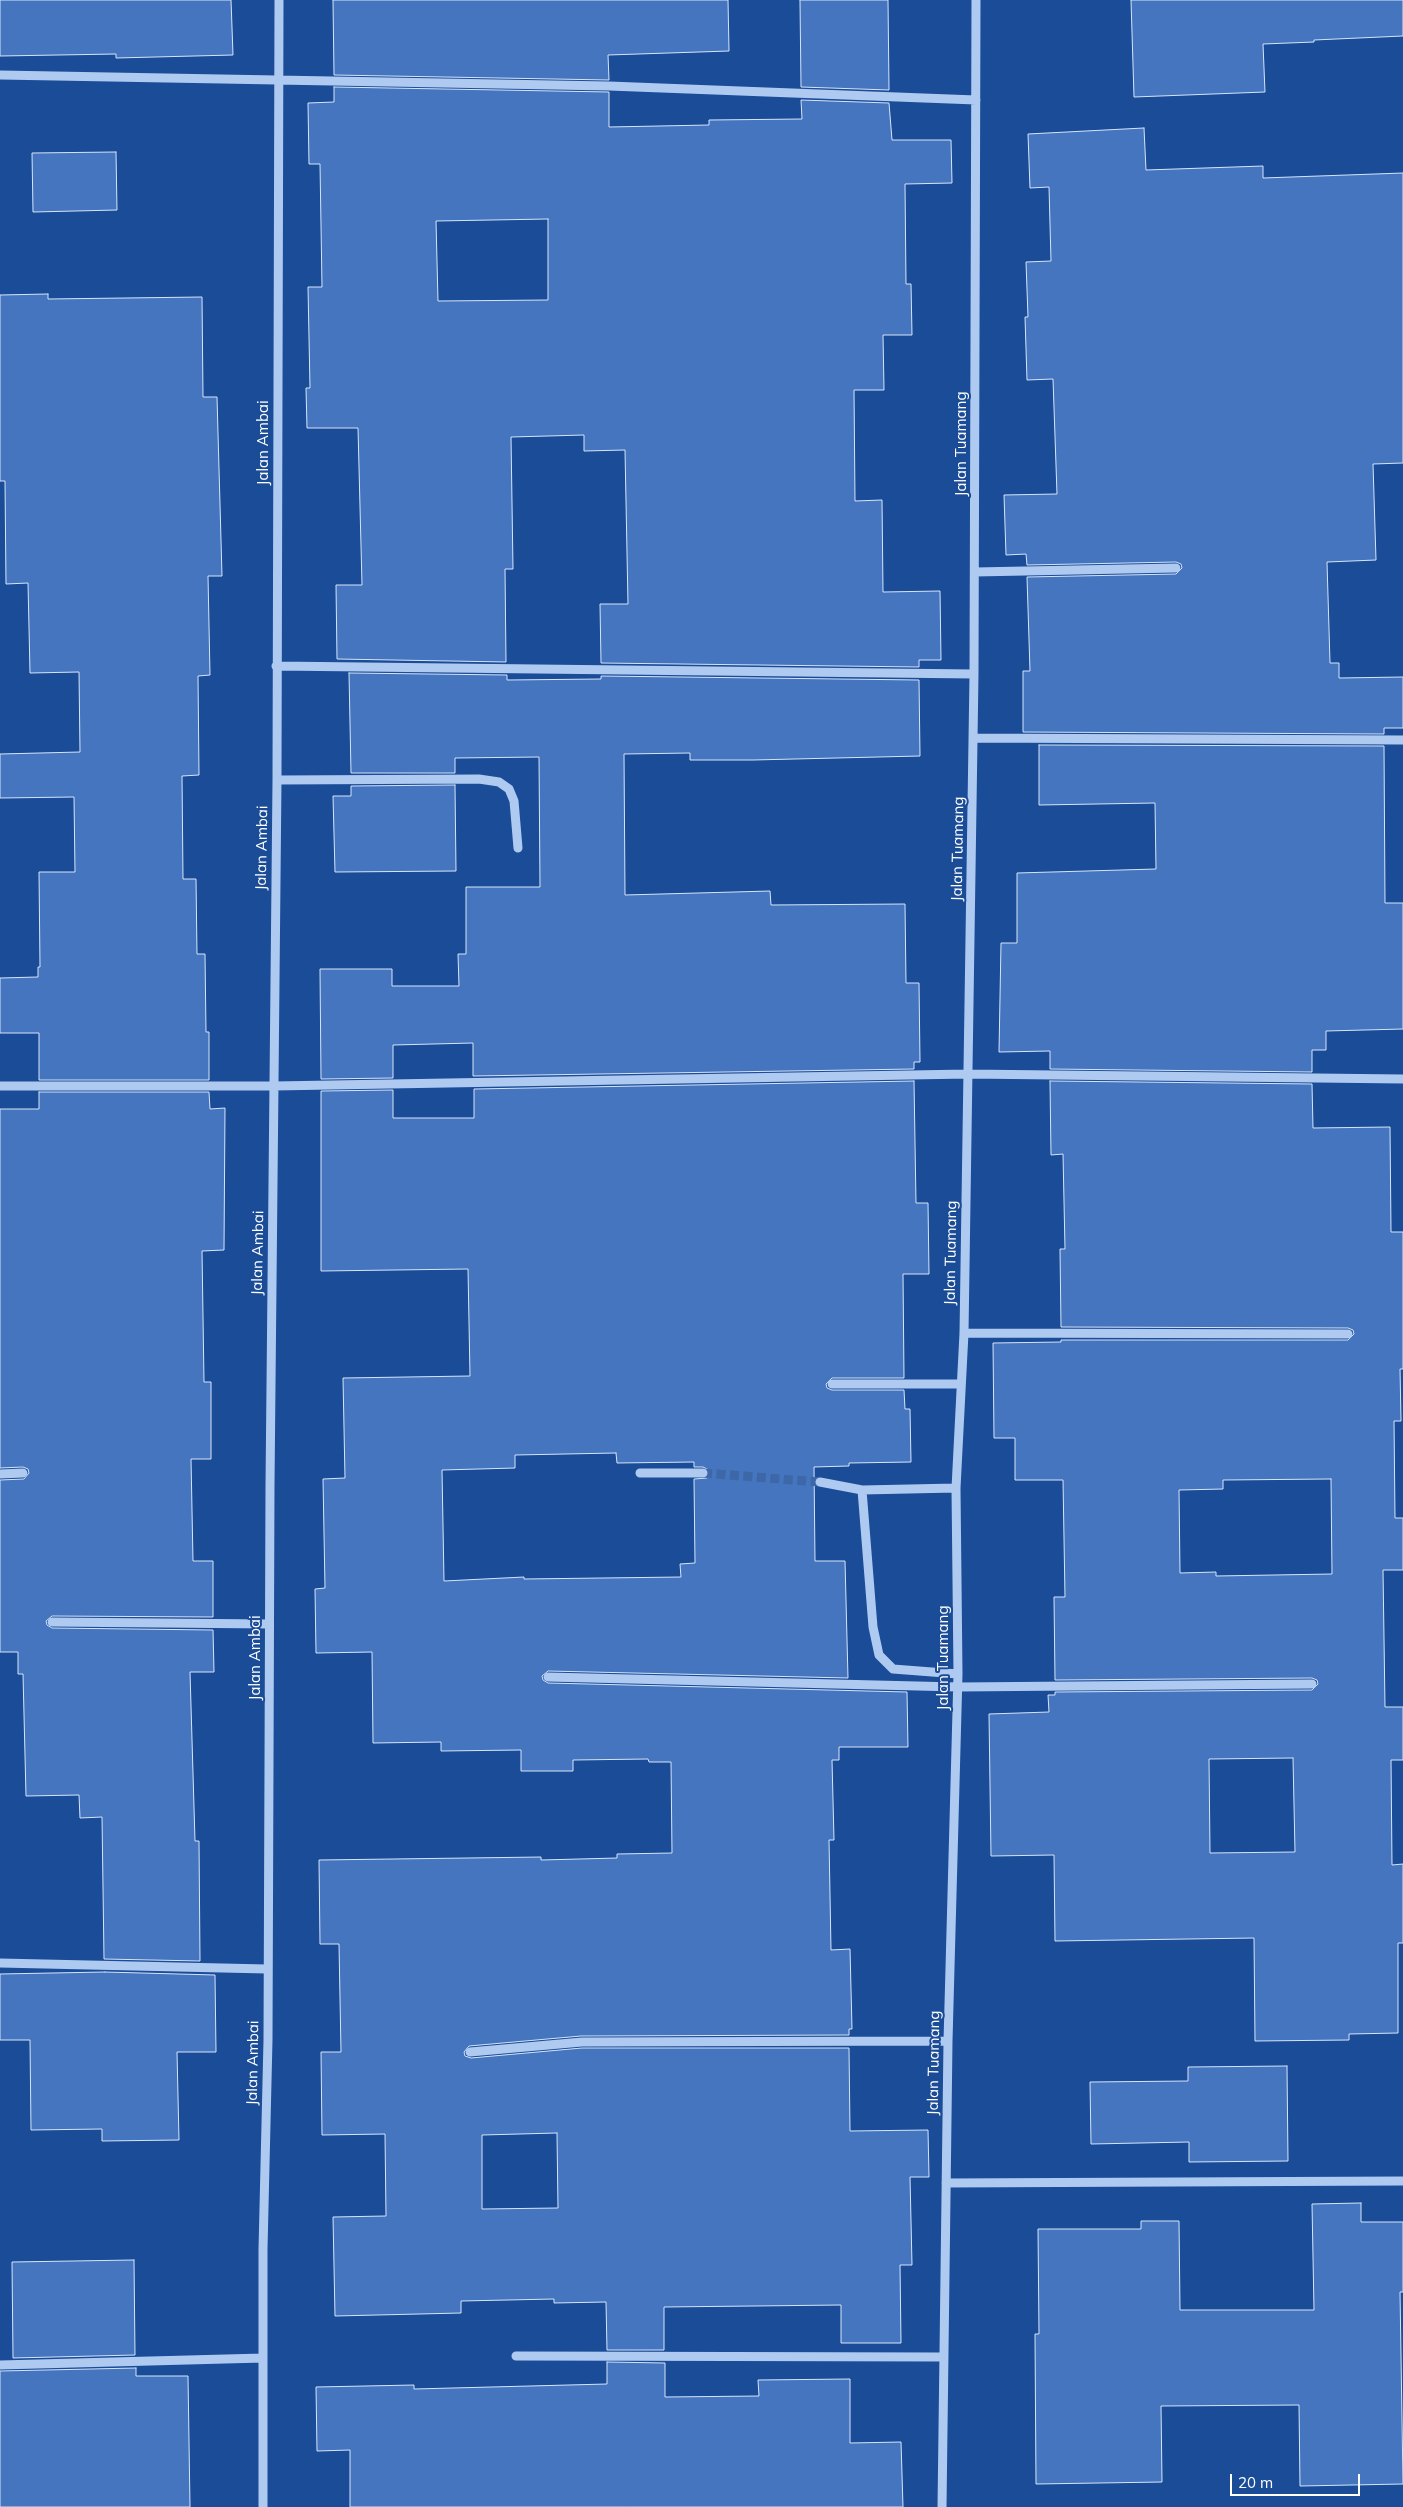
<!DOCTYPE html>
<html>
<head>
<meta charset="utf-8">
<style>
	body { margin:0 }
	#map { position:relative; width:1403px; height:2507px; overflow:hidden; background:#1b4c97; font-family:Mulish,sans-serif }
	canvas { display:block }
	.scale { position:absolute; left:1230px; top:2474px; width:130px; height:22px; box-sizing:border-box; border:2px solid #fff; border-top:0; padding-left:6px; font-size:15px; line-height:18px; white-space:nowrap; color:#fff; -webkit-text-stroke:4px #1b4c97; paint-order:stroke }
</style>
</head>
<body>
<div id="map">
<canvas width="1403" height="2507"></canvas>
<div class="scale">20 m</div>
</div>
<script>
const context = document.querySelector('canvas').getContext('2d');
context.lineJoin = 'round';
function fillPath(path, color) {
  context.fillStyle = color;
  context.fill(path, 'evenodd');
}
function toPath(rows) {
  const path = new Path2D();
  for (const r of rows) {
    path.moveTo(r[0], r[1]);
    for (let i = 2; i < r.length; i += 2) path.lineTo(r[i], r[i + 1]);
  }
  return path;
}
function stroke(path, color, width, dash) {
  context.strokeStyle = color;
  context.lineWidth = width;
  context.lineCap = dash ? 'butt' : 'round';
  context.setLineDash(dash || []);
  context.stroke(path);
}
function label(font, color, halo, rows, align = 'center') {
  context.font = font + ' Mulish,sans-serif';
  context.lineWidth = 4;
  context.setLineDash([]);
  context.textBaseline = 'middle';
  context.strokeStyle = halo;
  context.fillStyle = color;
  for (const [text, x, y, turn = 0] of rows) {
    context.save();
    context.translate(x, y);
    context.rotate((+turn || 0) * Math.PI / 180);
    context.textAlign = isNaN(turn) ? turn : align;
    if (halo) context.strokeText(text, 0, 0);
    context.fillText(text, 0, 0);
    context.restore();
  }
}
const building = toPath([
	[0,0,231,0,233,55,116,58,116,54,0,56,0,0],
	[333,0,728,0,729,51,608,55,609,80,334,75,333,0],
	[800,0,888,0,889,90,801,87,800,0],
	[1131,0,1403,0,1403,36,1314,40,1314,42,1263,44,1265,92,1134,97,1131,0],
	[334,87,609,92,609,127,709,125,709,120,802,119,801,100,889,103,892,140,951,140,952,183,905,184,906,284,911,284,912,335,883,335,884,390,854,390,855,501,882,500,883,592,940,591,941,660,919,660,919,667,601,663,600,604,628,604,625,450,584,451,584,435,511,437,513,569,505,569,506,662,337,659,336,585,362,585,358,428,307,428,306,388,310,388,308,287,322,287,320,164,309,164,308,103,334,102,334,87],
	[548,219,548,300,438,301,436,221,548,219],
	[1144,128,1146,170,1263,166,1263,178,1403,173,1403,463,1373,464,1376,560,1327,562,1330,663,1339,663,1339,678,1403,677,1403,728,1384,728,1384,734,1023,732,1023,671,1030,671,1027,577,1176,574,1182,568,1181,564,1176,562,1027,565,1026,554,1006,555,1004,495,1057,494,1053,379,1027,380,1025,317,1028,317,1026,262,1051,261,1049,187,1030,188,1028,134,1144,128],
	[116,152,117,210,33,212,32,153,116,152],
	[48,294,48,299,202,297,203,397,217,397,222,576,208,576,210,675,198,676,199,775,182,776,183,879,196,879,197,954,205,954,206,1032,209,1032,209,1080,39,1080,39,1033,0,1033,0,978,38,977,38,967,40,967,39,872,75,872,74,797,0,798,0,754,80,752,79,672,30,673,28,583,6,584,5,481,0,481,0,295,48,294],
	[349,673,507,675,507,680,601,679,601,676,919,680,920,756,753,760,690,760,690,753,624,754,625,895,770,891,771,905,905,904,906,983,919,983,920,1062,914,1062,914,1069,473,1076,473,1043,393,1045,393,1078,321,1079,320,969,392,969,392,986,459,986,458,954,466,954,466,887,540,887,539,757,455,758,455,773,351,773,349,673],
	[1039,745,1384,746,1385,903,1403,903,1403,1029,1326,1031,1326,1050,1312,1050,1312,1072,1050,1069,1050,1051,999,1052,1001,943,1017,943,1017,873,1156,869,1155,803,1039,805,1039,745],
	[455,785,456,871,335,872,333,796,351,796,351,786,455,785],
	[914,1081,916,1203,928,1203,929,1274,903,1274,904,1378,832,1378,826,1384,827,1388,832,1390,904,1390,905,1409,910,1409,911,1462,849,1463,849,1466,814,1467,815,1561,845,1561,848,1678,548,1671,542,1676,543,1680,548,1683,907,1692,908,1747,839,1747,839,1760,832,1760,834,1840,829,1840,831,1950,850,1949,852,2029,849,2029,849,2035,581,2036,469,2046,464,2052,465,2056,471,2058,582,2048,849,2048,850,2131,928,2130,929,2177,910,2177,912,2265,900,2265,901,2343,841,2343,841,2305,664,2307,664,2350,607,2350,606,2302,554,2303,554,2299,461,2301,461,2313,335,2316,333,2217,386,2216,385,2134,322,2135,321,2052,341,2052,339,1944,320,1944,319,1860,541,1857,541,1860,617,1858,617,1854,672,1853,671,1762,649,1762,648,1759,573,1760,573,1771,521,1771,521,1750,441,1751,441,1742,373,1743,372,1652,316,1653,315,1589,325,1588,323,1479,345,1478,343,1378,470,1376,468,1269,321,1271,321,1091,393,1090,393,1118,474,1118,474,1089,914,1081],
	[616,1453,617,1463,694,1462,694,1467,703,1467,709,1470,707,1478,694,1479,695,1563,680,1564,681,1577,524,1579,524,1577,444,1581,442,1470,515,1468,515,1455,616,1453],
	[557,2133,558,2208,482,2209,482,2135,557,2133],
	[1050,1081,1312,1084,1313,1128,1390,1127,1391,1232,1403,1232,1403,1369,1400,1369,1401,1421,1394,1421,1395,1518,1403,1518,1403,1570,1383,1570,1385,1707,1403,1707,1403,1760,1391,1760,1392,1865,1403,1864,1403,1943,1398,1943,1398,2033,1349,2034,1349,2040,1255,2041,1254,1938,1055,1941,1054,1855,991,1856,989,1714,1049,1712,1048,1695,1055,1695,1055,1692,1312,1690,1318,1684,1317,1680,1312,1678,1055,1680,1054,1597,1065,1597,1063,1480,1015,1480,1015,1438,994,1438,993,1343,1061,1342,1061,1340,1348,1340,1354,1334,1353,1330,1348,1328,1061,1327,1060,1249,1065,1249,1063,1154,1051,1155,1050,1081],
	[1331,1479,1332,1574,1216,1576,1216,1572,1180,1573,1179,1490,1223,1489,1223,1480,1331,1479],
	[1293,1758,1295,1852,1210,1853,1209,1759,1293,1758],
	[39,1092,209,1092,210,1109,225,1108,224,1250,202,1251,204,1382,211,1382,211,1459,191,1459,193,1561,213,1561,213,1617,52,1616,46,1621,47,1625,52,1628,213,1630,214,1672,190,1672,195,1841,199,1841,200,1961,104,1959,102,1817,80,1818,79,1795,26,1796,23,1674,18,1674,18,1652,0,1652,0,1480,24,1479,29,1473,28,1469,23,1467,0,1468,0,1109,39,1109,39,1092],
	[105,1972,215,1975,216,2052,177,2052,179,2140,102,2141,102,2129,31,2130,30,2040,0,2040,0,1974,105,1972],
	[1287,2066,1288,2161,1189,2162,1189,2142,1091,2144,1090,2082,1188,2081,1188,2067,1287,2066],
	[1361,2203,1361,2222,1403,2222,1403,2292,1400,2292,1403,2484,1300,2486,1299,2405,1161,2406,1162,2482,1036,2484,1035,2334,1039,2334,1038,2229,1141,2229,1141,2221,1179,2221,1180,2310,1314,2310,1312,2204,1361,2203],
	[134,2260,135,2355,13,2358,12,2262,134,2260],
	[607,2362,665,2363,665,2397,759,2396,758,2380,850,2379,850,2443,901,2442,903,2507,350,2507,350,2450,317,2451,316,2387,414,2385,414,2389,607,2384,607,2362],
	[136,2368,136,2376,188,2376,190,2507,0,2507,0,2371,136,2368]
]);
fillPath(building, '#4475be');
stroke(building, '#d6e5fb', 1);
stroke(toPath([
	[703,1473,820,1482]
]), '#3d67a7', 9, [9, 4.5]);
stroke(toPath([
	[0,75,609,86,976,100],
	[975,572,1176,568],
	[276,666,974,674],
	[973,738,1403,740],
	[277,780,479,779,499,782,509,789,514,801,518,848],
	[0,1086,274,1086,968,1074,1403,1079],
	[964,1333,1348,1334],
	[832,1384,960,1384],
	[640,1473,703,1473],
	[0,1474,23,1473],
	[820,1482,862,1490,956,1488],
	[862,1490,873,1627,879,1655,893,1669,958,1674],
	[52,1622,269,1624],
	[548,1677,958,1687,1312,1684],
	[0,1963,267,1969],
	[470,2052,582,2042,948,2041],
	[946,2183,1403,2181],
	[516,2356,944,2357],
	[0,2365,263,2358],
	[263,2507,263,2249,268,2040,270,1485,277,780,279,0],
	[942,2507,948,2041,958,1674,956,1488,964,1333,974,674,976,0]
]), '#afcaf0', 9);
label('15px', '#fff', '#1b4c97', [
	["Jalan Ambai",263,443,-90],
	["Jalan Tuamang",961,444,-90],
	["Jalan Ambai",262,848,-89],
	["Jalan Tuamang",958,849,-89],
	["Jalan Ambai",258,1253,-89],
	["Jalan Tuamang",951,1253,-89],
	["Jalan Ambai",255,1658,-90],
	["Jalan Tuamang",943,1658,-90],
	["Jalan Ambai",253,2063,-89],
	["Jalan Tuamang",934,2063,-89]
]);
</script>
</body>
</html>
